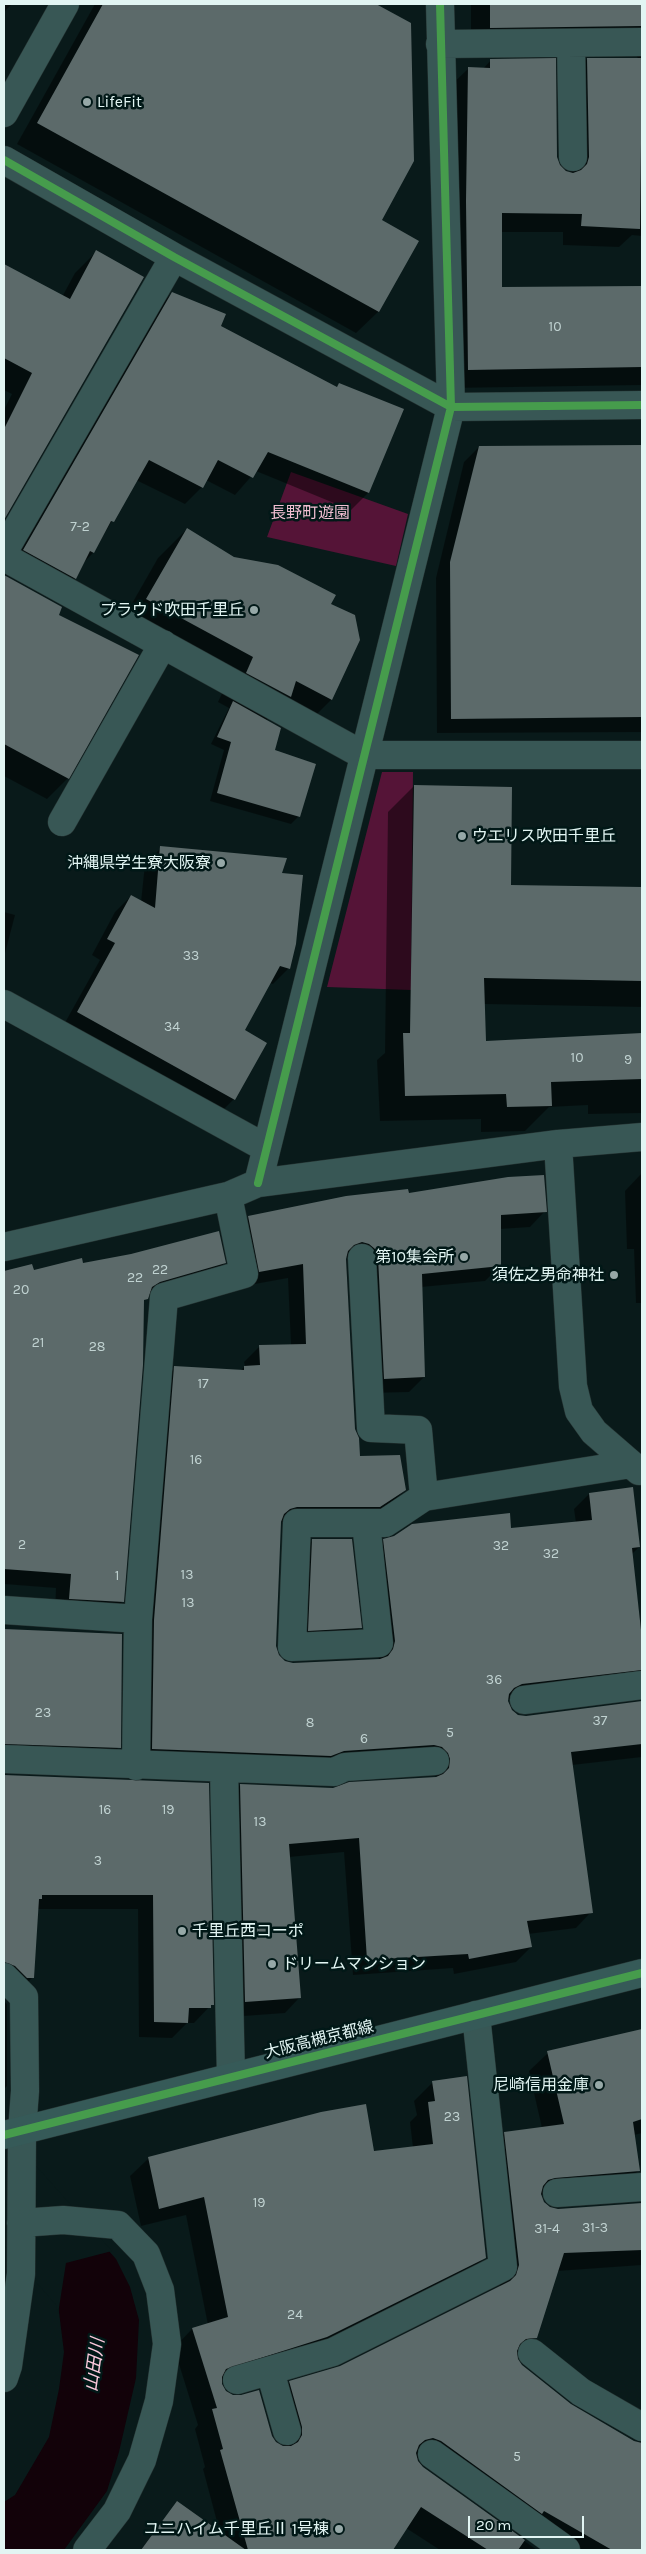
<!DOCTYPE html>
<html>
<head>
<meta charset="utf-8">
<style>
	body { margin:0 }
	#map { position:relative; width:646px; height:2554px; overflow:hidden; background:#091a1a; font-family:Karla,sans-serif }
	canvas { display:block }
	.frame { position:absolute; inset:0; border:5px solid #e2f5f3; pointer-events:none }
	.scale { position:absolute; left:468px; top:2516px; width:116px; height:22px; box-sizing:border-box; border:2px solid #e2f5f3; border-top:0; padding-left:6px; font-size:15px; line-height:18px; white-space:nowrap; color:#e2f5f3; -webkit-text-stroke:4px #011817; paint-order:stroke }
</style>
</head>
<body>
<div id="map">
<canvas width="646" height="2554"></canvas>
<div class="frame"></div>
<div class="scale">20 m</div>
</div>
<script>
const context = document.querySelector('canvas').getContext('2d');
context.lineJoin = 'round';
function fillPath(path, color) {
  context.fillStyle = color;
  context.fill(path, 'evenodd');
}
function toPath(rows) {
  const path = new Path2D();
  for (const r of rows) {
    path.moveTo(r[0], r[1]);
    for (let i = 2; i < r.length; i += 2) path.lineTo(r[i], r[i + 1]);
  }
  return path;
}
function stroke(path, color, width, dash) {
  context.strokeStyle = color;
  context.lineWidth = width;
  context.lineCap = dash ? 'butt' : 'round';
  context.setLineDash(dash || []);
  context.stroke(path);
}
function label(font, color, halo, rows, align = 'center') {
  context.font = font + ' Karla,"Noto Sans JP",sans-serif';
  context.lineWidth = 5;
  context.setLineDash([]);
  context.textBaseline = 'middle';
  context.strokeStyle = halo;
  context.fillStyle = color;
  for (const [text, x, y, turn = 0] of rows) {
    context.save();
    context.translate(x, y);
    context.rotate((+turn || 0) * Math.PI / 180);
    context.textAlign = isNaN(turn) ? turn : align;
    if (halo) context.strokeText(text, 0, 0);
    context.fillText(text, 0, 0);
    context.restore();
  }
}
fillPath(toPath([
	[291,472,408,514,396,566,267,537],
	[382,772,413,772,411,990,327,987]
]), '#551437');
fillPath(toPath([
	[4,2133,116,2259,130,2287,139,2320,136,2378,119,2452,107,2491,64,2550,4,2550,4,2502,15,2495,49,2437,59,2389,64,2352,58,2304]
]), '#120209');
fillPath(toPath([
	[4,2130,112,2251,66,2263,58,2314,56,2305,4,2245]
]), '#091a1a');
fillPath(toPath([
	[4,4,12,4,4,12],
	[95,4,373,4,409,24,380,220,417,241,378,312,356,333,17,144],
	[471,4,642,4,642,236,632,235,619,247,563,245,563,232,501,232,501,289,642,287,642,385,450,388,449,87,469,68,483,69,491,60,559,166,570,173,568,79,587,59,638,59,636,53,471,46],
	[96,252,11,490,4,486,4,410,12,394,4,390,4,266,62,297,75,273],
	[172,293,219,326,336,388,339,384,402,410,368,493,351,510,256,471,235,495,206,480,202,487,185,504,136,480,93,553,83,563,75,578,58,596,7,567,155,311],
	[642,446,642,732,437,733,436,578,464,462,479,447],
	[187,529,233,558,330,605,359,640,331,700,302,729,273,713,266,721,273,751,299,816,291,824,210,801,224,750,211,744,229,708,218,702,225,687,118,628,158,558],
	[4,576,61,608,57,615,68,778,47,799,4,776],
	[414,786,509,886,642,888,642,1007,484,1004,485,1042,642,1035,642,1113,588,1114,588,1105,549,1107,525,1131,481,1132,481,1119,380,1121,377,1060,385,1053,388,812],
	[161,848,280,874,289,968,273,984,269,983,243,1031,234,1099,218,1115,62,1028,100,960,92,955,115,912,131,896,141,902,145,864],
	[4,912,15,915,4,957],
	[642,1173,642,1303,636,1303,634,1249,627,1249,625,1191],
	[408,1195,545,1211,530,1227,500,1229,500,1266,485,1281,421,1287,424,1377,409,1392,369,1393,354,1259,346,1257,354,1429,358,1457,405,1490,389,1505,364,1522,280,1522,275,1647,277,1655,283,1661,293,1664,379,1660,369,1555,384,1540,576,1523,574,1509,589,1494,639,1547,632,1554,642,1637,642,1698,624,1684,508,1699,507,1702,511,1711,518,1716,526,1717,642,1702,642,1757,572,1765,591,1912,576,1928,528,1934,531,1947,516,1962,454,1974,453,1968,353,1975,344,1852,289,1857,300,1997,285,2013,230,2017,225,1800,240,1785,334,1789,435,1778,436,1775,433,1768,137,1764,159,1383,175,1368,240,1371,245,1366,244,1362,260,1346,291,1345,288,1278,244,1286,233,1232,249,1217],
	[224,1263,209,1278,148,1295,143,1302,122,1602,108,1617,55,1613,56,1588,4,1584,4,1273,31,1266,33,1271,82,1264],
	[313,1540,360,1628,349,1639,297,1642,301,1552],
	[4,1631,121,1635,119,1747,104,1762,4,1758],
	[4,1776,135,1783,212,2004,194,2023,187,2023,172,2038,139,2037,138,1909,37,1909,32,1978,17,1993,4,1986],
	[4,2001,7,2004,7,2086,4,2089],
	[642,2031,642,2133,634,2135,638,2171,620,2189,540,2195,543,2203,549,2208,558,2210,642,2204,642,2265,557,2271,535,2338,516,2357,521,2366,572,2407,634,2442,642,2444,642,2550,549,2550,416,2457,422,2468,537,2550,440,2550,406,2528,392,2550,225,2550,221,2537,211,2550,141,2550,177,2502,220,2533,203,2469,205,2467,195,2429,198,2425,174,2348,192,2329,208,2325,186,2215,141,2226,130,2176,149,2158,373,2153,413,2148,410,2122,417,2115,414,2101,433,2082,485,2257,466,2276,308,2355,221,2382,225,2392,276,2443,284,2447,271,2401,290,2382,340,2367,500,2287,486,2151,505,2133,542,2128,529,2071,548,2053]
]), '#0007');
fillPath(toPath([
	[103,4,376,4,411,23,414,161,382,220,419,241,379,312,37,123],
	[490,4,642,4,642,26,490,28],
	[556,58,557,157,560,165,566,171,573,173,581,170,587,164,589,157,587,58,642,58,640,229,581,226,582,214,502,213,502,287,642,286,642,367,468,370,466,201,468,67,490,68,490,59],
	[96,250,144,277,4,520,4,429,32,373,4,358,4,264,70,299],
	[172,292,226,314,221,326,337,387,339,383,404,409,369,493,268,452,253,478,218,460,203,488,149,460,114,522,111,521,94,553,90,551,76,579,23,550],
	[642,445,642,717,451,719,450,562,479,446],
	[187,528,234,557,278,565,336,595,331,604,355,615,360,640,332,700,296,681,291,697,246,673,253,657,146,599],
	[4,575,62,607,59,615,139,655,69,779,4,744],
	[233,701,281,728,275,750,316,764,300,817,217,793,231,742,217,737],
	[414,785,512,787,511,885,642,887,642,981,484,978,486,1041,642,1033,642,1079,551,1082,552,1106,507,1107,506,1094,405,1096,403,1033,410,1033],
	[160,846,287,858,282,873,303,875,296,944,290,969,280,966,245,1030,267,1043,235,1100,77,1012,115,943,107,939,131,895,155,908],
	[544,1175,547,1212,501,1215,501,1266,422,1274,425,1377,384,1379,378,1257,375,1249,369,1244,362,1242,354,1245,348,1251,346,1259,355,1429,359,1438,360,1456,400,1455,406,1490,380,1507,297,1507,290,1509,284,1514,281,1522,276,1646,279,1655,285,1661,293,1663,380,1659,388,1656,393,1649,395,1641,383,1539,394,1536,412,1524,510,1513,511,1528,592,1520,589,1493,633,1487,640,1547,632,1548,642,1639,642,1670,522,1684,514,1688,509,1694,508,1701,512,1710,518,1715,526,1716,642,1701,642,1744,571,1752,593,1913,527,1921,532,1947,469,1959,468,1954,367,1960,359,1838,289,1844,301,1998,245,2002,240,1784,333,1788,349,1782,436,1777,443,1774,449,1768,450,1759,448,1753,442,1747,434,1745,344,1751,331,1756,152,1749,154,1620,174,1366,244,1370,244,1366,260,1365,259,1345,306,1344,303,1264,259,1272,248,1216,346,1196,408,1189,409,1193,508,1177],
	[219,1231,226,1263,160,1282,152,1287,148,1299,144,1300,143,1365,124,1602,69,1599,71,1574,4,1569,4,1271,32,1264,34,1270,82,1258,83,1263,131,1254],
	[312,1539,352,1539,362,1628,308,1631],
	[4,1629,122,1634,121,1748,4,1744],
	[4,1775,209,1783,214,2005,211,2005,211,2008,189,2008,188,2023,154,2022,153,1895,42,1895,42,1899,39,1899,34,1978,27,1978,15,1966,4,1962],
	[642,2029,642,2119,633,2122,640,2171,555,2178,548,2180,543,2186,541,2194,544,2202,550,2207,558,2209,642,2203,642,2250,564,2253,537,2338,526,2339,520,2344,517,2351,518,2359,522,2365,571,2404,634,2441,642,2443,642,2550,612,2550,544,2511,542,2514,441,2441,433,2438,425,2440,419,2445,416,2453,418,2461,423,2467,525,2540,518,2550,488,2550,421,2507,393,2550,248,2550,220,2450,223,2449,212,2409,217,2408,192,2328,228,2317,204,2197,159,2209,148,2157,321,2112,366,2104,374,2151,433,2144,428,2102,435,2101,432,2081,467,2076,486,2258,327,2337,226,2369,222,2377,222,2384,226,2391,233,2395,241,2395,259,2390,272,2436,276,2442,283,2446,291,2446,298,2442,302,2435,302,2427,289,2381,340,2366,510,2281,516,2275,519,2265,504,2132,564,2124,547,2051],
	[177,2501,246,2550,141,2550]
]), '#5c6a6a');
const minor = toPath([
	[571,43,573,157],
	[440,44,642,42],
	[4,113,65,4],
	[4,160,174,257,451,407,642,405],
	[4,551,174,257],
	[4,557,363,755,642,755],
	[62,822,163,644],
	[4,1004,266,1148],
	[558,1144,573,1386,579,1411,594,1432,639,1471],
	[258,1183,451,407,440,4],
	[4,1247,228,1196,258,1183,558,1144,642,1137],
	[362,1258,371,1428,418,1430,424,1497],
	[366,1523,297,1523,292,1647,379,1643,366,1523,385,1523,424,1497,631,1464],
	[4,1610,138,1619,164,1297,244,1274,228,1196],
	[524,1700,642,1685],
	[4,1759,334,1772,345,1767,435,1761],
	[136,1766,138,1619],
	[224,1769,231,2077],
	[4,1977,24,1997,25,2091,22,2131,21,2274,8,2366,4,2378],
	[557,2193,642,2187],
	[21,2223,63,2220,118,2225,146,2254,160,2290,167,2344,159,2401,142,2460,117,2511,87,2550],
	[532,2353,581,2392,642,2427],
	[270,2371,287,2431],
	[237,2380,333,2352,503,2267,476,2015],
	[432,2454,566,2550]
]);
const major = toPath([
	[4,2135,642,1973]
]);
stroke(minor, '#253332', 29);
stroke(major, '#253332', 29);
stroke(minor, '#385755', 28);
stroke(major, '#365a58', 28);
stroke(toPath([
	[4,160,174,257,451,407,642,405],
	[258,1183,451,407,440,4],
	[4,2135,642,1973]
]), '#469c4c', 8);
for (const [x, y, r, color] of [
	[87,102,5,"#96a8a7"],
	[254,610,5,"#96a8a7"],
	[462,836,5,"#96a8a7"],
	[221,863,5,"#96a8a7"],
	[464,1257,5,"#96a8a7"],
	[614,1275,5,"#96a8a7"],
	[182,1931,5,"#96a8a7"],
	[272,1964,5,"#96a8a7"],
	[599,2085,5,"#96a8a7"],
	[339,2529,5,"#96a8a7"]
]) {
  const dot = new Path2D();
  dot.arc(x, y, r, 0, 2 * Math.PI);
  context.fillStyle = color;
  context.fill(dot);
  stroke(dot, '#011817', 2);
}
label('14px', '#c0d2d1', null, [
	["10",555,327],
	["7-2",80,527],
	["33",191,956],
	["34",172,1027],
	["10",577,1058],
	["9",628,1060],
	["22",160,1270],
	["22",135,1278],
	["20",21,1290],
	["21",38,1343],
	["28",97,1347],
	["17",203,1384],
	["16",196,1460],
	["2",22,1545],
	["32",501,1546],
	["32",551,1554],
	["13",187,1575],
	["1",117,1576],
	["13",188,1603],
	["36",494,1680],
	["23",43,1713],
	["37",600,1721],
	["8",310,1723],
	["5",450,1733],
	["6",364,1739],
	["16",105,1810],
	["19",168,1810],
	["13",260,1822],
	["3",98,1861],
	["23",452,2117],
	["19",259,2203],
	["31-3",595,2228],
	["31-4",547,2229],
	["24",295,2315],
	["5",517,2457]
]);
label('16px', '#e2f5f3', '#011817', [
	["LifeFit",97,102,"left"],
	["プラウド吹田千里丘",244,610],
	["ウエリス吹田千里丘",472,836,"left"],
	["沖縄県学生寮大阪寮",211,863],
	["第10集会所",454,1257],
	["須佐之男命神社",604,1275],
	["千里丘西コーポ",192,1931,"left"],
	["ドリームマンション",282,1964,"left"],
	["尼崎信用金庫",589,2085],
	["ユニハイム千里丘Ⅱ 1号棟",329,2529]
], 'right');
label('16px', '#f1bfd2', '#011817', [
	["長野町遊園",310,513]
]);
label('16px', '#e2f5f3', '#011817', [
	["大阪高槻京都線",319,2040,-14]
]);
label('italic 18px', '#fbc9dc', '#011817', [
	["山田川",95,2365,-82]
]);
</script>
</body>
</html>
